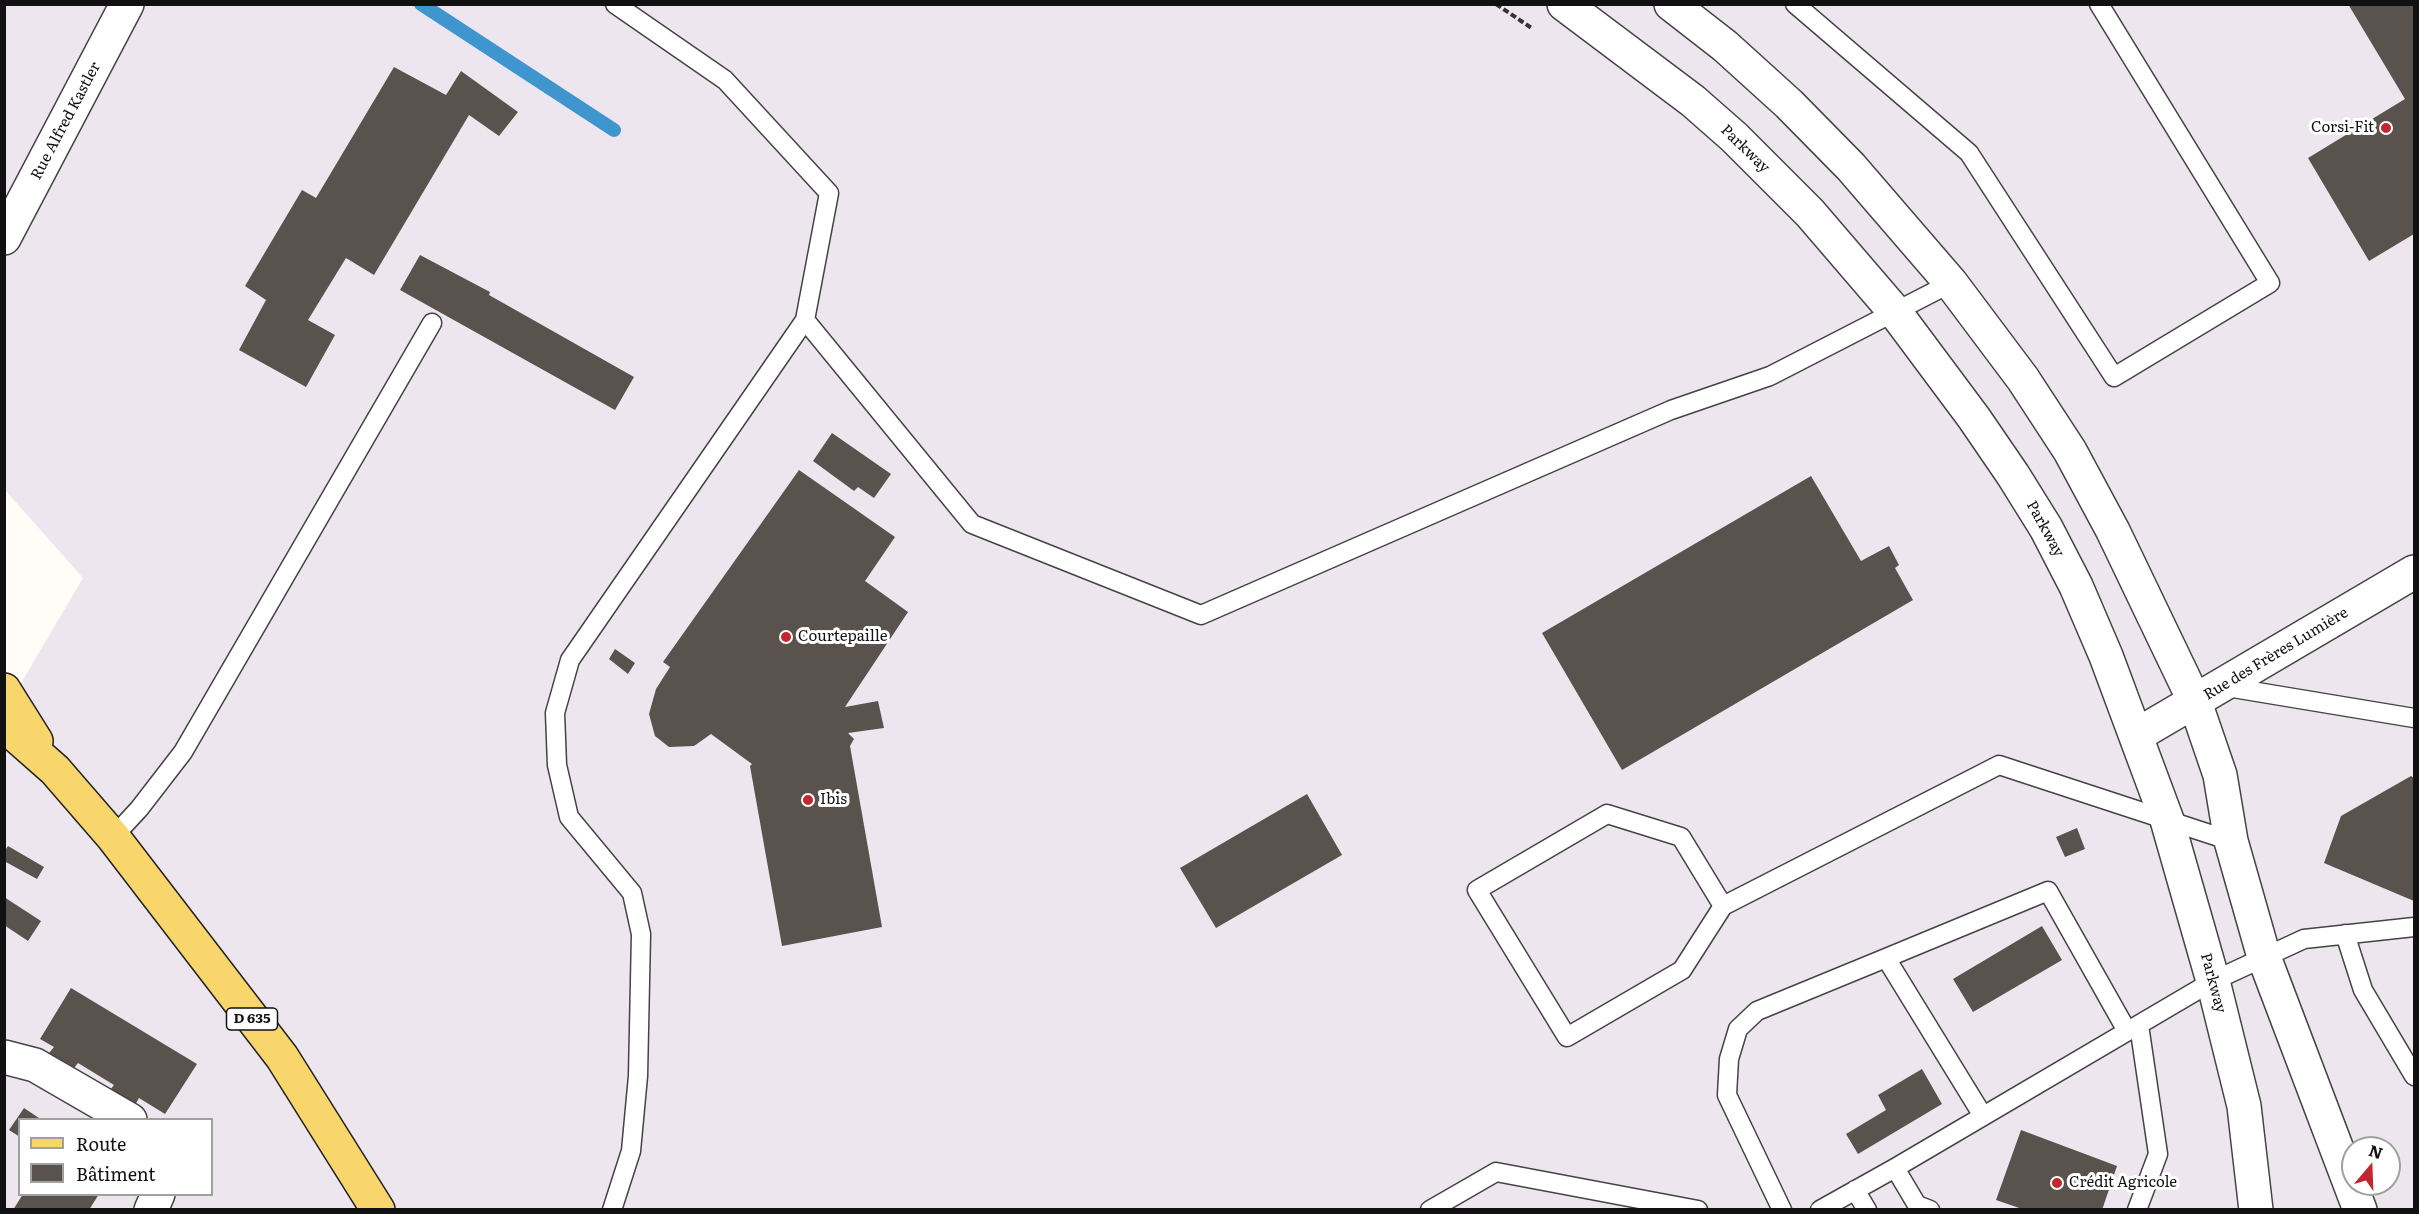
<!DOCTYPE html>
<html>
<head>
<meta charset="utf-8">
<style>
	body { margin:0 }
	#map { position:relative; width:2419px; height:1214px; overflow:hidden; background:#fffdf5; font-family:Literata,serif }
	canvas { display:block }
	.frame { position:absolute; inset:0; border:6px solid #111; pointer-events:none }
	.legend { position:absolute; left:18px; top:1118px; width:195px; height:78px; box-sizing:border-box; background:#fff; border:2px solid #a0a0a0; margin:0; padding:8px 10px; list-style:none; font-size:18px; color:#111 }
	.legend li { display:flex; align-items:center; gap:12px; height:30px }
	.legend b { width:30px; border:2px solid #a0a0a0 }
	.north { position:absolute; left:2341px; top:1136px; width:60px; height:60px; box-sizing:border-box; background:#fff; border:2px solid #a0a0a0; border-radius:50%; rotate:19deg; font-size:16px; font-weight:700; line-height:24px; text-align:center; color:#111 }
	.north::after { content:''; display:block; margin:auto; width:21px; height:27px; background:#c4262e; clip-path:polygon(50% 0,100% 100%,50% 72%,0 100%) }
</style>
</head>
<body>
<div id="map">
<canvas width="2419" height="1214"></canvas>
<div class="frame"></div>
<ul class="legend">
<li><b style="height:8px;background:#f9d66b"></b>Route</li>
<li><b style="height:16px;background:#5a524d"></b>Bâtiment</li>
</ul>
<div class="north">N</div>
</div>
<script>
const context = document.querySelector('canvas').getContext('2d');
context.lineJoin = 'round';
function fillPath(path, color) {
  context.fillStyle = color;
  context.fill(path, 'evenodd');
}
function toPath(rows) {
  const path = new Path2D();
  for (const r of rows) {
    path.moveTo(r[0], r[1]);
    for (let i = 2; i < r.length; i += 2) path.lineTo(r[i], r[i + 1]);
  }
  return path;
}
function stroke(path, color, width, dash) {
  context.strokeStyle = color;
  context.lineWidth = width;
  context.lineCap = dash ? 'butt' : 'round';
  context.setLineDash(dash || []);
  context.stroke(path);
}
function label(font, color, halo, rows, align = 'center') {
  context.font = font + ' Literata,serif';
  context.lineWidth = 6;
  context.setLineDash([]);
  context.textBaseline = 'middle';
  context.strokeStyle = halo;
  context.fillStyle = color;
  for (const [text, x, y, turn = 0] of rows) {
    context.save();
    context.translate(x, y);
    context.rotate((+turn || 0) * Math.PI / 180);
    context.textAlign = isNaN(turn) ? turn : align;
    if (halo) context.strokeText(text, 0, 0);
    context.fillText(text, 0, 0);
    context.restore();
  }
}
fillPath(toPath([
	[5,5,2414,5,2414,1209,5,1210,5,710,83,578,5,490],
	[20,1120,212,1120,212,1194,20,1194],
	[2353,1148,2389,1148,2389,1184,2353,1184]
]), '#eee6ef');
stroke(toPath([
	[421,4,614,130]
]), '#3f96cf', 14);
fillPath(toPath([
	[2348,4,2414,4,2414,234,2369,261,2308,158,2405,99],
	[394,67,446,95,461,71,518,112,499,136,469,115,374,275,346,258,308,320,335,335,306,387,239,350,266,300,245,286,302,190,316,198],
	[420,255,490,292,489,295,634,377,615,410,400,290],
	[832,433,891,474,874,498,858,487,854,491,813,461],
	[799,470,895,537,865,581,908,612,845,707,878,701,884,728,848,733,854,739,850,746,882,927,782,946,750,766,752,764,711,734,694,746,669,747,655,736,649,714,656,689,670,667,663,662],
	[1811,476,1861,561,1889,546,1899,565,1895,568,1913,600,1622,770,1542,633],
	[615,649,635,663,628,674,609,659],
	[2411,776,2414,778,2414,901,2324,863,2341,816],
	[1307,794,1342,855,1216,928,1180,868],
	[2077,828,2085,849,2065,857,2056,837],
	[8,846,44,867,37,879,4,861,4,852],
	[4,897,41,921,28,941,4,925],
	[2042,926,2062,960,1973,1012,1953,979],
	[71,988,197,1064,165,1114,139,1098,135,1105,110,1090,114,1085,78,1063,74,1068,49,1053,54,1047,40,1039],
	[1922,1069,1942,1104,1858,1154,1846,1134,1886,1110,1878,1095],
	[24,1108,42,1120,20,1120,20,1137,9,1130],
	[2021,1130,2117,1166,2102,1210,2025,1210,1996,1200],
	[23,1194,99,1194,89,1210,13,1210]
]), '#5a524d');
const service = toPath([
	[1795,4,1969,153,2114,377,2270,283,2099,4],
	[805,320,972,524,1201,615,1671,410,1770,376,1951,283],
	[2221,686,2414,718],
	[113,837,139,809,183,752,432,323],
	[1723,906,1681,837,1607,814,1477,890,1567,1037,1682,970,1723,906,1999,765,2231,841],
	[2345,934,2363,990,2414,1076],
	[1983,1116,1886,958,2048,891,2127,1031],
	[1895,1168,1917,1205,1930,1210],
	[1855,1190,1867,1210],
	[612,1210,631,1151,638,1076,641,934,632,893,569,817,557,765,555,713,570,660,805,320,829,193,725,80,615,4],
	[1430,1210,1496,1172,1698,1210],
	[1782,1210,1727,1095,1729,1059,1738,1029,1757,1011,1886,958],
	[1820,1210,1895,1168,2213,981,2304,939,2414,927],
	[2137,1210,2158,1154,2139,1025]
]);
const minor = toPath([
	[1564,4,1693,101,1734,137,1810,213,1895,312,1974,418,2013,475,2046,528,2076,586,2106,656,2167,820,2213,981,2244,1106,2256,1210],
	[1671,4,1725,46,1789,104,1851,167,1951,283,2023,379,2070,451,2113,531,2195,702,2220,775,2231,841,2264,957,2360,1210],
	[4,238,127,4],
	[2137,735,2414,572],
	[4,1057,35,1065,130,1120],
	[151,1210,158,1194]
]);
const primary = toPath([
	[4,690,36,741],
	[4,725,55,770,113,837,282,1057,378,1210]
]);
stroke(service, '#444', 21);
stroke(minor, '#444', 36);
stroke(primary, '#222', 36);
stroke(toPath([
	[1496,4,1533,29]
]), '#333', 4, [6, 3]);
stroke(service, '#fff', 18);
stroke(minor, '#fff', 33);
stroke(primary, '#f9d66b', 33);
for (const [x, y, r, color] of [
	[2386,128,6,"#c4262e"],
	[786,637,6,"#c4262e"],
	[808,800,6,"#c4262e"],
	[2057,1183,6,"#c4262e"]
]) {
  const dot = new Path2D();
  dot.arc(x, y, r, 0, 2 * Math.PI);
  context.fillStyle = color;
  context.fill(dot);
  stroke(dot, '#fff', 2);
}
for (const [x, y, w] of [
	[252,1019,51]
]) {
  const box = new Path2D();
  box.roundRect(x - w / 2, y - 11, w, 22, 4.5);
  context.fillStyle = '#fff';
  context.fill(box);
  stroke(box, '#111', 1.5);
}
label('bold 14px', '#111', null, [
	["D 635",252,1019]
]);
label('15px', '#111', '#fff', [
	["Rue Alfred Kastler",66,121,-62],
	["Parkway",1745,149,44],
	["Parkway",2045,529,61],
	["Rue des Frères Lumière",2276,654,-31],
	["Parkway",2213,983,75]
]);
label('15px', '#111', '#fff', [
	["Corsi-Fit",2374,128,"right"],
	["Courtepaille",798,637],
	["Ibis",820,800],
	["Crédit Agricole",2069,1183]
], 'left');
</script>
</body>
</html>
